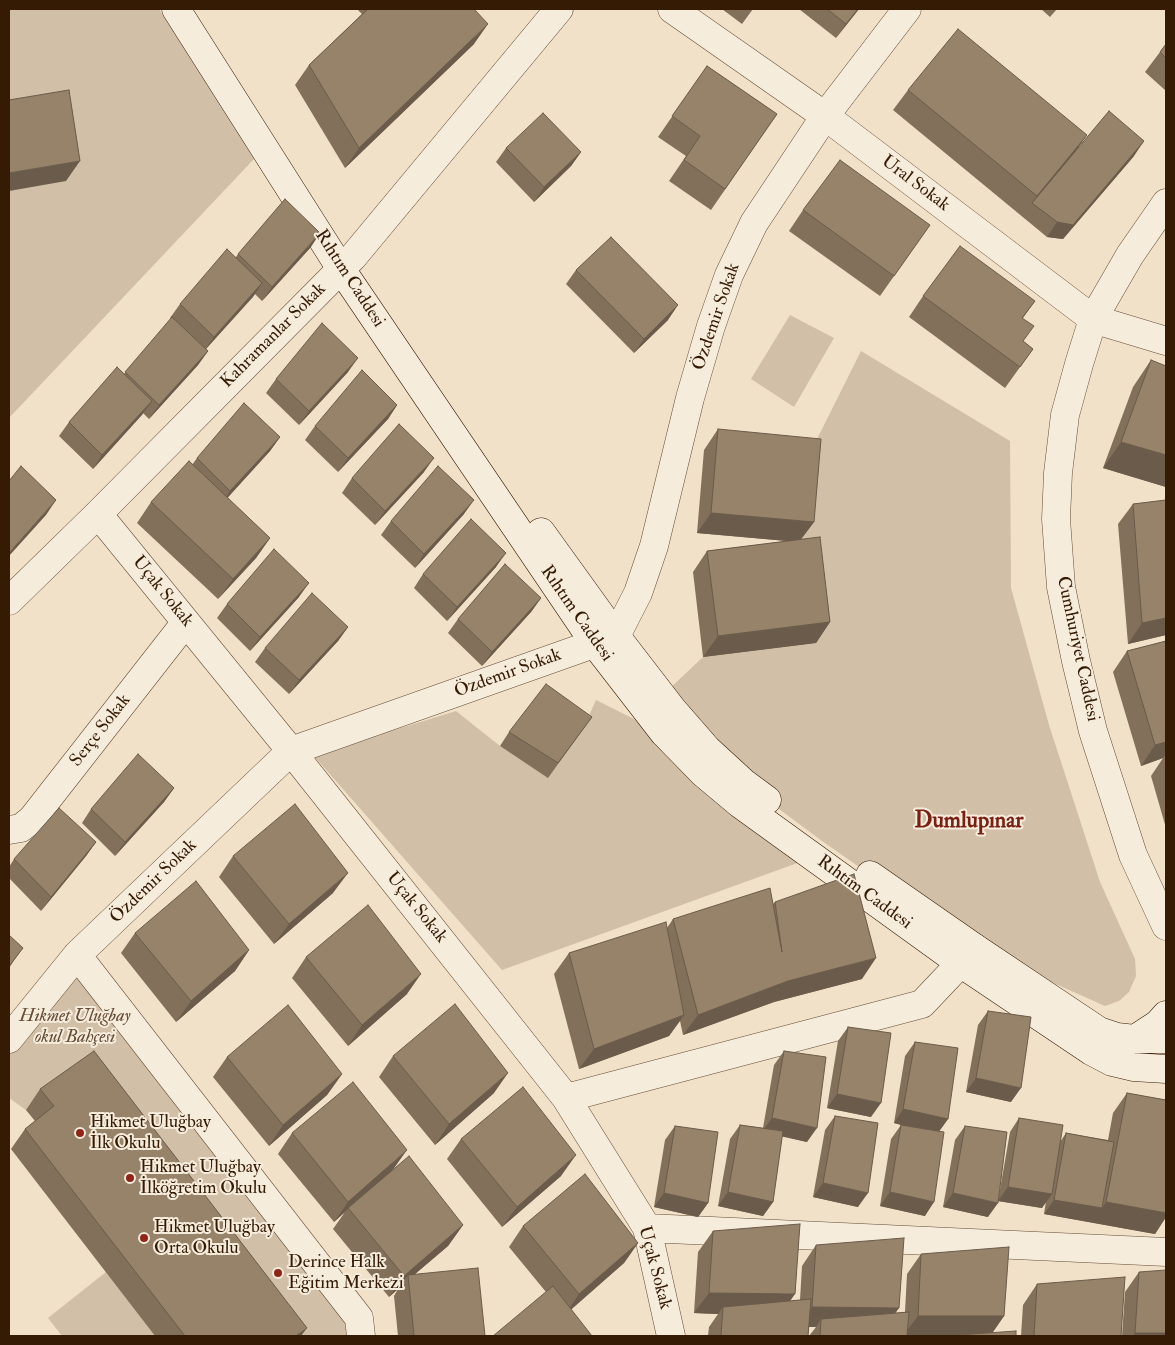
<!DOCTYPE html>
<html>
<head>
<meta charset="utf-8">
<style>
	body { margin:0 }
	#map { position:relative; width:1175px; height:1345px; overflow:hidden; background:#f1e1c9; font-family:"IM FELL Double Pica",serif }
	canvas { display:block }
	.frame { position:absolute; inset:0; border:10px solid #351b04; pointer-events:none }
</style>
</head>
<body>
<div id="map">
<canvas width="1175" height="1345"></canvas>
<div class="frame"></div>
</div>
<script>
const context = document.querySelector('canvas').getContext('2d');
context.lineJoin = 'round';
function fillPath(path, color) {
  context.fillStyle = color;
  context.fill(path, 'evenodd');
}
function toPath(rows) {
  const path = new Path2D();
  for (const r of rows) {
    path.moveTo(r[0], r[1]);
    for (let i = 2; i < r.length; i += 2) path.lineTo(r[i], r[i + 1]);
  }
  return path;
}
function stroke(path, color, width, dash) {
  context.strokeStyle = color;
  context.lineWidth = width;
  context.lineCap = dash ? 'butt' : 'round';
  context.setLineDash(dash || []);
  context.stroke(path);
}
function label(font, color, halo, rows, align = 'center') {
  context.font = font + ' "IM FELL Double Pica",serif';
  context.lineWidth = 4;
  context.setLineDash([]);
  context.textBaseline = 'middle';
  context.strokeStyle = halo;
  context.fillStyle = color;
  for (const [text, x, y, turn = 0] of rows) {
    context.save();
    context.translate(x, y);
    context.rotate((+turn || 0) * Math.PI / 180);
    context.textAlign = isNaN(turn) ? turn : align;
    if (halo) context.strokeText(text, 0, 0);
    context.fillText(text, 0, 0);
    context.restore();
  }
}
fillPath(toPath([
	[9,9,159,9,254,159,9,418],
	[790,315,834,338,794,407,751,379],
	[861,351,1010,441,1011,588,1049,725,1100,882,1135,959,1136,976,1129,992,1119,1001,1105,1006,975,948,822,841,744,783,666,692,703,657,816,643,799,542,807,459],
	[596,700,648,726,814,857,502,970,313,755,456,711,500,746,548,777,582,731],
	[77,955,361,1336,283,1336,26,1110,9,1098,9,1039],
	[106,1272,155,1336,62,1336,48,1318]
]), '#d1bfa8');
const minor = toPath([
	[672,9,825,116,1093,319,1166,341],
	[98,514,291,751,566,1098,647,1228,671,1336],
	[9,601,98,514,353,257,559,9],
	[9,830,21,828,32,819,186,622],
	[77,955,359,1318,361,1336],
	[9,1039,77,955,291,751,616,636,638,593,654,546,690,398,711,326,729,275,754,223,825,116,907,9],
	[566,1098,922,1004,975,948],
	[647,1228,1166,1252]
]);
const tertiary = toPath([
	[1166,203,1130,255,1093,319,1079,364,1065,415,1058,473,1056,519,1061,587,1076,661,1093,731,1133,855,1166,926]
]);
const secondary = toPath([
	[176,9,341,269,595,644,664,733,703,773,740,804,960,963,1091,1051,1112,1062,1133,1067,1166,1069],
	[541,532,616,636,673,710,707,749,744,783,767,800],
	[870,875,975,948,1099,1031,1117,1037,1135,1039,1166,1039],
	[1135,1039,1158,1024,1166,1015]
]);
stroke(minor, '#644c35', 29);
stroke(tertiary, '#644c35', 29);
stroke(secondary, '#351b04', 29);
stroke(minor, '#f6ecdc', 28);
stroke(tertiary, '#f6ecdc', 28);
stroke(secondary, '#f6ecdc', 28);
fillPath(toPath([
	[357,9,474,9,474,44,345,168,295,85,309,65,362,14],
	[722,9,753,9,742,24],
	[799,9,859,9,836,38],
	[1041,9,1057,9,1050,17],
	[1166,44,1166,91,1145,72],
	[707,66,777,114,711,210,669,181,686,156,658,137],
	[908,90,1087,135,1076,150,1134,156,1063,239,1047,237,893,110],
	[506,148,581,152,571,166,534,202,496,162],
	[803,210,930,225,880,296,789,231],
	[311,247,262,301,255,294,206,349,208,351,198,365,149,419,143,413,93,469,59,436,69,422,124,374,171,319,170,318,180,304,236,257,238,254],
	[576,270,668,320,634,353,566,284],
	[923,296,1035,301,1023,318,1023,341,1033,349,1005,388,909,317],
	[1151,360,1166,487,1103,468,1133,387],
	[348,372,299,425,266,393,276,379],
	[397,405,388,419,338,472,305,440,315,426],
	[718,429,814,522,801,539,830,622,816,643,703,657,693,572,707,551,787,541,697,533,704,450],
	[280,437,270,451,227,498,270,538,256,558,218,599,137,523,151,502,192,465,197,458],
	[424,472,375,525,342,493,352,478],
	[1166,500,1166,635,1128,644,1118,524,1133,504],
	[464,514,415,568,381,535,391,521],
	[496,567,447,621,414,588,423,574],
	[299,597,250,651,217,618,227,604],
	[541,598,531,612,482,666,448,633,458,619],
	[348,627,338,641,289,694,255,662,265,648],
	[1166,641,1166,828,1151,776,1163,758,1141,766,1113,672,1127,651],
	[592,717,548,778,500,746,509,732],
	[174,788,164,802,115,856,82,823,91,809],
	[96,842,86,856,41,911,9,878,9,867,14,859],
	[233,856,333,893,274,944,219,877],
	[775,902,862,979,774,1002,683,1035,680,1021,669,1036,579,1069,554,974,569,953,667,928,673,919,773,904],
	[135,933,249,950,235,971,176,1022,121,953],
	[306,957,407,994,348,1046,292,978],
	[988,1011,1011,1102,966,1092,978,1025],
	[848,1027,871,1117,827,1108,838,1041],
	[915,1042,948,1119,939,1131,925,1216,880,1206,891,1139,901,1125,904,1126,894,1123,905,1056],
	[784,1051,807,1142,782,1136,773,1202,763,1216,718,1206,730,1139,740,1125,763,1128,774,1065],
	[393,1056,494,1093,435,1145,379,1077],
	[227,1057,342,1074,327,1095,269,1146,213,1077],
	[40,1089,301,1336,155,1336,11,1149,25,1129,35,1121,26,1110],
	[1127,1093,1166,1100,1166,1217,1155,1234,1044,1214,1046,1201,1042,1208,998,1201,1010,1132,1019,1118,1060,1142,1066,1133,1108,1140,1113,1113],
	[835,1116,858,1207,813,1197,825,1130],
	[675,1126,708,1203,698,1217,654,1207,665,1140],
	[965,1126,988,1217,943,1207,955,1140],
	[292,1133,393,1170,463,1225,448,1246,415,1274,485,1336,398,1336,394,1296,398,1289,389,1297,333,1229,345,1212,334,1222,278,1154],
	[461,1139,561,1176,502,1227,447,1159],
	[523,1226,638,1243,624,1263,571,1309,546,1292,509,1247],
	[713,1231,790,1301,800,1300,802,1266,816,1245,895,1313,905,1312,907,1274,921,1254,1004,1316,993,1332,1016,1336,809,1336,816,1327,809,1327,808,1336,708,1336,709,1327,718,1314,694,1313,698,1252],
	[1139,1272,1166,1336,1122,1336,1125,1292],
	[1037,1284,1121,1336,1021,1336,1023,1305]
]), '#82705b');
fillPath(toPath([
	[858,9,859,9,836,38,846,24],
	[488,24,474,44,345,168,359,148],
	[1087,135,1072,156,1032,203,1037,196],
	[1144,141,1134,156,1063,239,1047,237,1057,222],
	[581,152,571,166,534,202,544,187],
	[80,161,66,181,9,191,9,173],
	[320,233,311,247,262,301,272,287],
	[262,283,253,297,204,351,214,337],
	[678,305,668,320,634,353,644,339],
	[208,351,198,365,149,419,159,405],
	[358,358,348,372,299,425,309,411],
	[152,401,142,415,93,469,102,455],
	[397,405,388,419,338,472,348,458],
	[280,437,270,451,221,505,230,491],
	[1121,442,1166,455,1166,487,1103,468],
	[434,458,424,472,375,525,385,511],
	[56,500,46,515,9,556,9,553],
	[474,500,464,514,415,568,424,554],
	[711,513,814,522,799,542,697,533],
	[270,538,256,558,218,599,233,579],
	[506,553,496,567,447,621,457,607],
	[309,583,299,597,250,651,260,637],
	[541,598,531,612,482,666,492,652],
	[1166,618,1166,635,1128,644,1142,623],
	[830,622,816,643,703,657,718,636],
	[348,627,338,641,289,694,299,680],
	[1166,742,1166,757,1165,755,1163,758,1141,766,1155,745],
	[174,788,164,802,115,856,125,842],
	[96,842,86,856,41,911,51,897],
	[348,873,333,893,274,944,289,924],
	[23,948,13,962,9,968,9,966],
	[249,950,235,971,176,1022,191,1001],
	[876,958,862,979,774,1002,683,1035,698,1015,788,981],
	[421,974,407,994,348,1046,362,1025],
	[684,1015,669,1036,579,1069,594,1049],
	[508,1073,494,1093,435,1145,449,1124],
	[342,1074,327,1095,269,1146,283,1125],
	[976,1078,1021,1088,1011,1102,966,1092],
	[837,1094,881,1103,871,1117,827,1108],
	[903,1109,948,1119,938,1133,894,1123],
	[772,1118,817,1128,807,1142,762,1132],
	[407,1150,392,1171,348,1208,345,1212,334,1222,348,1202],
	[576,1155,561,1176,502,1227,517,1207],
	[823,1183,868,1193,858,1207,813,1197],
	[1008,1187,1052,1194,1042,1208,998,1201],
	[728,1192,773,1202,763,1216,718,1206],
	[890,1192,934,1202,925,1216,880,1206],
	[664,1193,708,1203,698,1217,654,1207],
	[953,1193,998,1203,988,1217,943,1207],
	[1054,1200,1102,1208,1106,1202,1166,1213,1166,1217,1155,1234,1044,1214],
	[463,1225,448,1246,408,1280,408,1275,398,1289,389,1297,404,1276],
	[638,1243,624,1263,565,1315,579,1294],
	[709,1293,795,1294,781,1314,723,1307,718,1314,694,1313],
	[812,1307,899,1308,885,1328,821,1319,816,1327,798,1327],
	[918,1316,1004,1316,990,1336,903,1336],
	[307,1328,301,1336,296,1336],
	[1135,1333,1166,1333,1166,1336,1133,1336]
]), '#6a5b4a');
const building = toPath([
	[368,9,474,9,488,24,359,148,309,65,368,9],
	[827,9,858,9,846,24,827,9],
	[958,29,1087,135,1037,196,908,90,958,29],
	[1166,44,1166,58,1160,52,1166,44],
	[707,66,777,114,725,189,684,160,700,136,672,116,707,66],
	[69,90,80,161,9,173,9,100,69,90],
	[1109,111,1144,141,1073,225,1057,222,1032,203,1109,111],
	[543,113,581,152,544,187,506,148,543,113],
	[840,160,930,225,894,276,803,210,840,160],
	[285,199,320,233,272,287,238,254,285,199],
	[611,237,678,305,644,339,576,270,611,237],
	[960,246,1035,301,1022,318,1034,326,1023,341,1033,349,1020,367,923,296,960,246],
	[227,249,262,283,214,337,180,304,227,249],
	[172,317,208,351,159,405,125,372,172,317],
	[322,323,358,358,309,411,276,379,322,323],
	[1151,360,1166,366,1166,455,1121,442,1151,360],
	[117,367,152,401,102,455,69,422,117,367],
	[362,370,397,405,348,458,315,426,362,370],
	[244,403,280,437,230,491,197,458,244,403],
	[399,424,434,458,385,511,352,478,399,424],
	[718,429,821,439,814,522,711,513,718,429],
	[189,461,270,538,233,579,151,502,189,461],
	[21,466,56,500,9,553,9,481,21,466],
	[438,466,474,500,424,554,391,521,438,466],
	[1166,500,1166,618,1142,623,1133,504,1166,500],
	[471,519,506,553,457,607,423,574,471,519],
	[820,537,830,622,718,636,707,551,820,537],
	[274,549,309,583,260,637,227,604,274,549],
	[505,564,541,598,492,652,458,619,505,564],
	[312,593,348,627,299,680,265,648,312,593],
	[1166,641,1166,742,1155,745,1127,651,1166,641],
	[546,684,592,717,558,763,509,732,546,684],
	[138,754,174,788,125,842,91,809,138,754],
	[295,804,348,873,289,924,233,856,295,804],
	[59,808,96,842,51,897,14,859,59,808],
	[854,874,876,958,788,981,698,1015,673,919,770,888,782,952,775,902,854,874],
	[196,881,249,950,191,1001,135,933,196,881],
	[368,905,421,974,362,1025,306,957,368,905],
	[666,922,684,1015,594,1049,569,953,666,922],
	[9,935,23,948,9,966,9,935],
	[455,1004,508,1073,449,1124,393,1056,455,1004],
	[288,1005,342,1074,283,1125,227,1057,288,1005],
	[988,1011,1031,1017,1021,1088,976,1078,988,1011],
	[848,1027,891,1033,881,1103,837,1094,848,1027],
	[915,1042,958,1048,948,1119,903,1109,915,1042],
	[94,1051,307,1328,296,1336,185,1336,25,1129,54,1106,40,1089,94,1051],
	[784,1051,826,1057,817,1128,772,1118,784,1051],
	[353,1082,407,1150,348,1202,292,1133,353,1082],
	[523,1087,576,1155,517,1207,461,1139,523,1087],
	[1127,1093,1166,1100,1166,1213,1106,1202,1127,1093],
	[835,1116,878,1123,868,1193,823,1183,835,1116],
	[1019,1118,1063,1125,1052,1194,1008,1187,1019,1118],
	[740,1125,783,1131,773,1202,728,1192,740,1125],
	[901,1125,944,1132,934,1202,890,1192,901,1125],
	[675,1126,718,1132,708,1203,664,1193,675,1126],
	[965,1126,1007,1132,998,1203,953,1193,965,1126],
	[1066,1133,1114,1142,1102,1208,1054,1200,1066,1133],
	[409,1156,463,1225,404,1276,348,1208,409,1156],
	[585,1174,638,1243,579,1294,523,1226,585,1174],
	[800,1224,795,1294,709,1293,713,1231,800,1224],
	[904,1238,899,1308,812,1307,816,1245,904,1238],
	[1009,1247,1004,1316,918,1316,921,1254,1009,1247],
	[478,1268,485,1336,414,1336,408,1275,478,1268],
	[1166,1270,1166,1333,1135,1333,1139,1272,1166,1270],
	[1125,1277,1121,1336,1034,1336,1037,1284,1125,1277],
	[553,1286,592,1336,493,1336,553,1286],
	[811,1299,808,1336,721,1336,723,1307,811,1299],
	[909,1312,907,1336,820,1336,821,1319,909,1312],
	[1016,1331,1016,1336,943,1336,1016,1331]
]);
fillPath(building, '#97826a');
stroke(building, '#6a5b4a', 1);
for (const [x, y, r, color] of [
	[80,1133,5,"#8f2418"],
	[130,1178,5,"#8f2418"],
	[144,1238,5,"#8f2418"],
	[278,1273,5,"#8f2418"]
]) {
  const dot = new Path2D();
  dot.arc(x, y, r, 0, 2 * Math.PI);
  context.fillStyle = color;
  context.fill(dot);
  stroke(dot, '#f6ecdc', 2);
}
label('18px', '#351b04', '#f6ecdc', [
	["Ural Sokak",915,184,37],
	["Rıhtım Caddesi",349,279,57],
	["Özdemir Sokak",717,317,-71],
	["Kahramanlar Sokak",274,336,-45],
	["Uçak Sokak",162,592,51],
	["Rıhtım Caddesi",576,614,55],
	["Cumhuriyet Caddesi",1077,649,78],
	["Özdemir Sokak",508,674,-20],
	["Serçe Sokak",101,731,-52],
	["Özdemir Sokak",154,882,-44],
	["Rıhtım Caddesi",864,893,36],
	["Uçak Sokak",416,908,51],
	["Uçak Sokak",654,1268,75]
]);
label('italic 18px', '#644c35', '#f6ecdc', [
	["Hikmet Uluğbay",75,1017],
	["okul Bahçesi",75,1038]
]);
label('18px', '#351b04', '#f6ecdc', [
	["Hikmet Uluğbay",90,1123],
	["İlk Okulu",90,1144],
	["Hikmet Uluğbay",140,1168],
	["İlköğretim Okulu",140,1189],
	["Hikmet Uluğbay",154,1228],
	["Orta Okulu",154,1249],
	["Derince Halk",288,1263],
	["Eğitim Merkezi",288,1284]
], 'left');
label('bold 22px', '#7a1f14', '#f6ecdc', [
	["Dumlupınar",969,822]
]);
</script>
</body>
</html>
